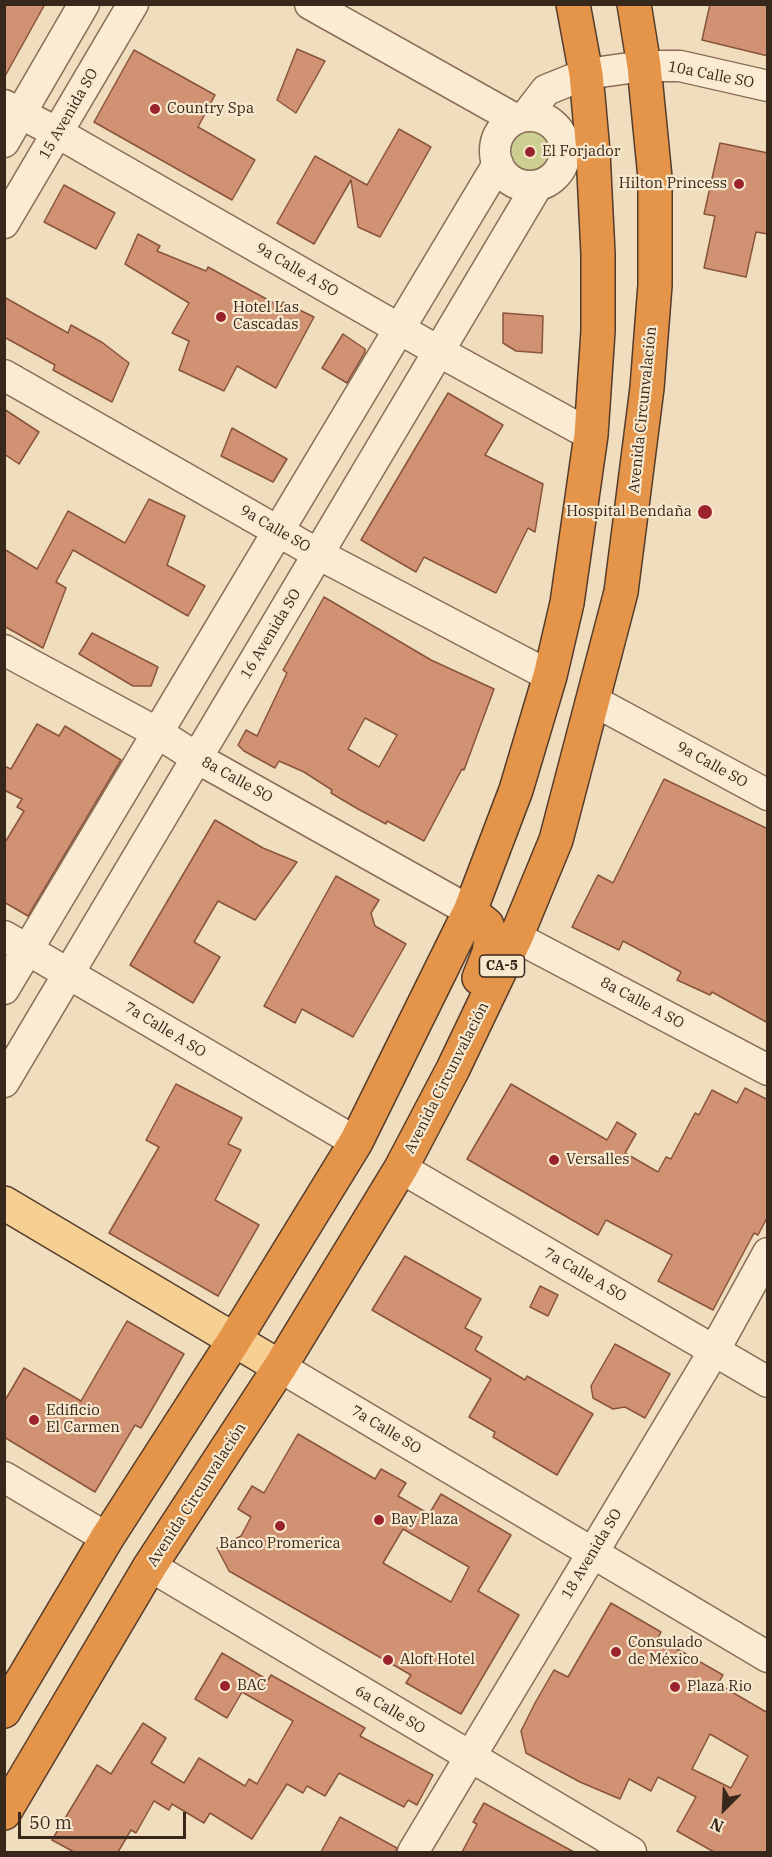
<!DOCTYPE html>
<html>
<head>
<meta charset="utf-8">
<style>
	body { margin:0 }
	#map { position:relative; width:772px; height:1857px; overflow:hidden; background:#f0ddbe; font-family:"IBM Plex Serif",serif }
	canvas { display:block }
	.frame { position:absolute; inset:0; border:6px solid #38271b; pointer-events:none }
	.north { position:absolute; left:694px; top:1779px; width:60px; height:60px; -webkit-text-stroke:4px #f7e8ce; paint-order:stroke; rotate:204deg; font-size:16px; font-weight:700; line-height:24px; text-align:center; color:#38271b }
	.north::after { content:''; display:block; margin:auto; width:21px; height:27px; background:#38271b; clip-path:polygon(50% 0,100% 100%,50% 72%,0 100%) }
	.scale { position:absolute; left:18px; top:1812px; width:168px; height:27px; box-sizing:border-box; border:3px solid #38271b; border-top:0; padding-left:8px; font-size:18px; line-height:21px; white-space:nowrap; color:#38271b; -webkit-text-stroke:4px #f7e8ce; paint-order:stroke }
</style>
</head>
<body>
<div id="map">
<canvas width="772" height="1857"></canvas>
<div class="frame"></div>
<div class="north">N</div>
<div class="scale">50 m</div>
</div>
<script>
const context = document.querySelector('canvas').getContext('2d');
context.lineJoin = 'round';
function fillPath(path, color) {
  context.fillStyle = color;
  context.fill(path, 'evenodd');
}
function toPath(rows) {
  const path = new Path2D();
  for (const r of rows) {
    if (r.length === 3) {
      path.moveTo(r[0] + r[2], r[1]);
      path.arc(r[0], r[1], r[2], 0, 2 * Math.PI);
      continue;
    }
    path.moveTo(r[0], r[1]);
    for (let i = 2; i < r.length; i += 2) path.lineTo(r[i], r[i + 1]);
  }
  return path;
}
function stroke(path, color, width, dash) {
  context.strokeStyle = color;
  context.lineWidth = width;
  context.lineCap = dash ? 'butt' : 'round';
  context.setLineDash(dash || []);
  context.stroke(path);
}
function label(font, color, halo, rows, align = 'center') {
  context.font = font + ' "IBM Plex Serif",serif';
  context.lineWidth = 4.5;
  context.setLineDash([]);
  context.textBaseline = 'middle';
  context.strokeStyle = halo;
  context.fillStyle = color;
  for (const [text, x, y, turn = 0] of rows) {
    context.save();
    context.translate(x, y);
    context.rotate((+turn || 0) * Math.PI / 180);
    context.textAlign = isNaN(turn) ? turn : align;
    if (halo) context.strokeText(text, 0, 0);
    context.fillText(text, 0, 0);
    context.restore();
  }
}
fillPath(toPath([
	[530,151,26]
]), '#ccce92');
const building = toPath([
	[4,4,45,4,4,78,4,4],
	[710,4,768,4,768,56,702,40,710,4],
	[297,49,325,61,296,113,277,100,297,49],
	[134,50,215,95,198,127,255,160,232,200,94,122,134,50],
	[399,129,431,147,380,237,358,227,351,180,314,244,277,223,315,156,367,185,399,129],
	[720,143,768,153,768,234,756,232,746,277,704,268,715,216,704,214,720,143],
	[64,185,115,213,96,249,44,222,64,185],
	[138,234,160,246,157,251,206,271,208,267,281,307,283,302,314,317,276,388,237,366,224,391,179,370,189,341,172,333,189,303,125,264,138,234],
	[4,297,68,333,71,325,103,343,129,363,112,402,53,370,55,365,4,337,4,297],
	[503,313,543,316,542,353,516,351,503,343,503,313],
	[343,334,365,349,365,352,347,383,322,368,343,334],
	[448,393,503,425,485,455,543,484,535,532,528,528,496,593,424,557,416,572,361,540,448,393],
	[4,409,39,432,19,464,4,454,4,409],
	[232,428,287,459,273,482,221,456,232,428],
	[149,499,185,516,167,565,205,586,188,616,73,550,56,582,66,588,43,648,4,626,4,549,37,569,68,511,125,543,149,499],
	[324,597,431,660,494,689,464,770,462,769,424,841,387,821,386,824,358,809,331,793,332,790,304,772,279,761,275,768,244,751,238,745,246,730,257,736,287,673,283,670,324,597],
	[365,718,397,735,379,767,348,749,365,718],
	[92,633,158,667,151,686,133,686,79,654,92,633],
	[37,724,59,736,65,726,121,760,28,916,4,902,4,844,24,811,17,807,22,799,4,790,4,766,11,769,37,724],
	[664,779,768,829,768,1023,712,992,710,995,677,980,681,972,623,941,619,950,572,927,598,875,613,883,664,779],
	[215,820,263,848,297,862,255,920,218,901,194,942,220,957,193,1003,130,965,215,820],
	[336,876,379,900,371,913,375,926,406,944,353,1037,302,1009,295,1023,264,1006,336,876],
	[176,1084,242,1118,228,1144,241,1150,215,1200,259,1225,218,1296,109,1233,159,1147,146,1140,176,1084],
	[511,1084,607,1140,617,1122,636,1134,625,1153,658,1172,666,1157,671,1159,695,1113,699,1115,712,1090,737,1103,745,1088,768,1100,768,1216,758,1235,754,1233,713,1310,658,1281,672,1255,606,1220,598,1235,467,1159,511,1084],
	[405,1256,481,1299,465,1328,482,1337,475,1350,525,1380,527,1376,593,1414,557,1475,493,1437,495,1432,469,1417,491,1379,372,1310,405,1256],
	[540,1286,558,1295,548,1316,530,1307,540,1286],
	[127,1321,184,1354,141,1428,135,1425,95,1492,4,1437,4,1402,24,1368,81,1401,127,1321],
	[615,1344,670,1374,645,1418,625,1407,613,1409,593,1398,591,1386,615,1344],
	[298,1434,375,1479,381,1469,406,1483,398,1496,429,1514,441,1494,511,1535,478,1591,519,1615,461,1714,406,1683,411,1675,229,1571,217,1548,241,1536,251,1517,238,1509,252,1486,264,1493,298,1434],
	[403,1529,469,1567,451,1602,383,1563,403,1529],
	[611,1603,661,1632,658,1638,723,1675,718,1684,768,1713,768,1852,714,1852,677,1831,696,1797,658,1777,651,1791,629,1779,620,1799,580,1782,526,1753,521,1731,535,1703,554,1670,568,1677,611,1603],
	[710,1734,748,1756,731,1788,692,1769,710,1734],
	[222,1653,268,1680,271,1675,365,1728,360,1736,433,1775,417,1805,408,1800,404,1807,339,1773,325,1796,307,1786,303,1793,287,1784,252,1839,210,1813,204,1823,172,1804,169,1810,154,1801,136,1833,131,1830,118,1852,74,1852,52,1840,97,1765,111,1774,143,1723,166,1738,151,1763,184,1783,199,1758,245,1786,249,1779,257,1784,293,1721,242,1692,227,1718,195,1699,222,1653],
	[484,1803,574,1852,462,1852,477,1824,473,1822,484,1803],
	[340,1817,397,1848,396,1852,321,1852,340,1817]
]);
fillPath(building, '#d09272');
stroke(building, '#89543b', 1.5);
const minor = toPath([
	[310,4,515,119],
	[4,105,58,133,438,351,591,435],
	[526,116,546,90,586,74,644,66,680,66,768,86],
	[530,151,35],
	[4,142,84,4],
	[4,223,133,4],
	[4,375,318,554,550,676],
	[4,650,158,733,197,758,470,911],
	[594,701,768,795],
	[4,936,356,1142],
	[516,937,768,1070],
	[4,989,498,164],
	[4,1082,537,186],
	[401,1168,768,1382],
	[280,1367,768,1657],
	[4,1477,107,1538],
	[150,1566,631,1852],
	[413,1852,714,1351,768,1253]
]);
const major = toPath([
	[4,1203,280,1367]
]);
const highway = toPath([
	[470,911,487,925,491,938,489,953,479,978],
	[4,1711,107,1538,235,1339,356,1142,470,911,516,790,550,676,567,603,591,435,598,331,598,254,593,152,586,74,573,4],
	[4,1813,150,1566,280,1367,401,1168,453,1069,516,937,556,840,621,592,647,388,655,285,655,178,644,66,634,4]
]);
stroke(minor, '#896d56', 33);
stroke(major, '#563c2b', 36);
stroke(highway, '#563c2b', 36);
stroke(minor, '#faebd2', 30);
stroke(major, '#f6d093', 33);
stroke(highway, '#e59549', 33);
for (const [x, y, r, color] of [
	[155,109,6,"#9b232d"],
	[530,152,6,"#9b232d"],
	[739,184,6,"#9b232d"],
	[221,317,6,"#9b232d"],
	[705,512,8,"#9b232d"],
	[554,1160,6,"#9b232d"],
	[34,1420,6,"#9b232d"],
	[379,1520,6,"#9b232d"],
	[280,1526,6,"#9b232d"],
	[616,1652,6,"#9b232d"],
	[388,1660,6,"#9b232d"],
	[225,1686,6,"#9b232d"],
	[675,1687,6,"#9b232d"]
]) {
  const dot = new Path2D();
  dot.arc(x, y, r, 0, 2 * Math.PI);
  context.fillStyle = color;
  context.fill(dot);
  stroke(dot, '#f7e8ce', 2);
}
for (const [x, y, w] of [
	[502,966,45]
]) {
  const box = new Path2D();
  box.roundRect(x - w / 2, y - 11, w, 22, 4.5);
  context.fillStyle = '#f7e8ce';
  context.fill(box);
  stroke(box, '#38271b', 1.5);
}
label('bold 14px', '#38271b', null, [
	["CA-5",502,966]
]);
label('15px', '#38271b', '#f7e8ce', [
	["10a Calle SO",711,75,11],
	["15 Avenida SO",69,114,-60],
	["9a Calle A SO",297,270,30],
	["Avenida Circunvalación",643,410,-84],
	["9a Calle SO",275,529,30],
	["16 Avenida SO",271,634,-59],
	["9a Calle SO",712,765,29],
	["8a Calle SO",237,780,29],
	["8a Calle A SO",642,1003,28],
	["7a Calle A SO",165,1030,31],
	["Avenida Circunvalación",447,1078,-63],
	["7a Calle A SO",585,1275,30],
	["7a Calle SO",386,1430,31],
	["Avenida Circunvalación",197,1495,-57],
	["18 Avenida SO",592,1554,-59],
	["6a Calle SO",390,1710,31]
]);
label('15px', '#38271b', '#f7e8ce', [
	["Country Spa",167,109],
	["El Forjador",542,152],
	["Hilton Princess",727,184,"right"],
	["Hotel Las",233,308],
	["Cascadas",233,325],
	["Hospital Bendaña",692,512,"right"],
	["Versalles",566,1160],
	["Edificio",46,1411],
	["El Carmen",46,1428],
	["Bay Plaza",391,1520],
	["Banco Promerica",280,1544,"center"],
	["Consulado",628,1643],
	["de México",628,1660],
	["Aloft Hotel",400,1660],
	["BAC",237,1686],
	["Plaza Rio",687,1687]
], 'left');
</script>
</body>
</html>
